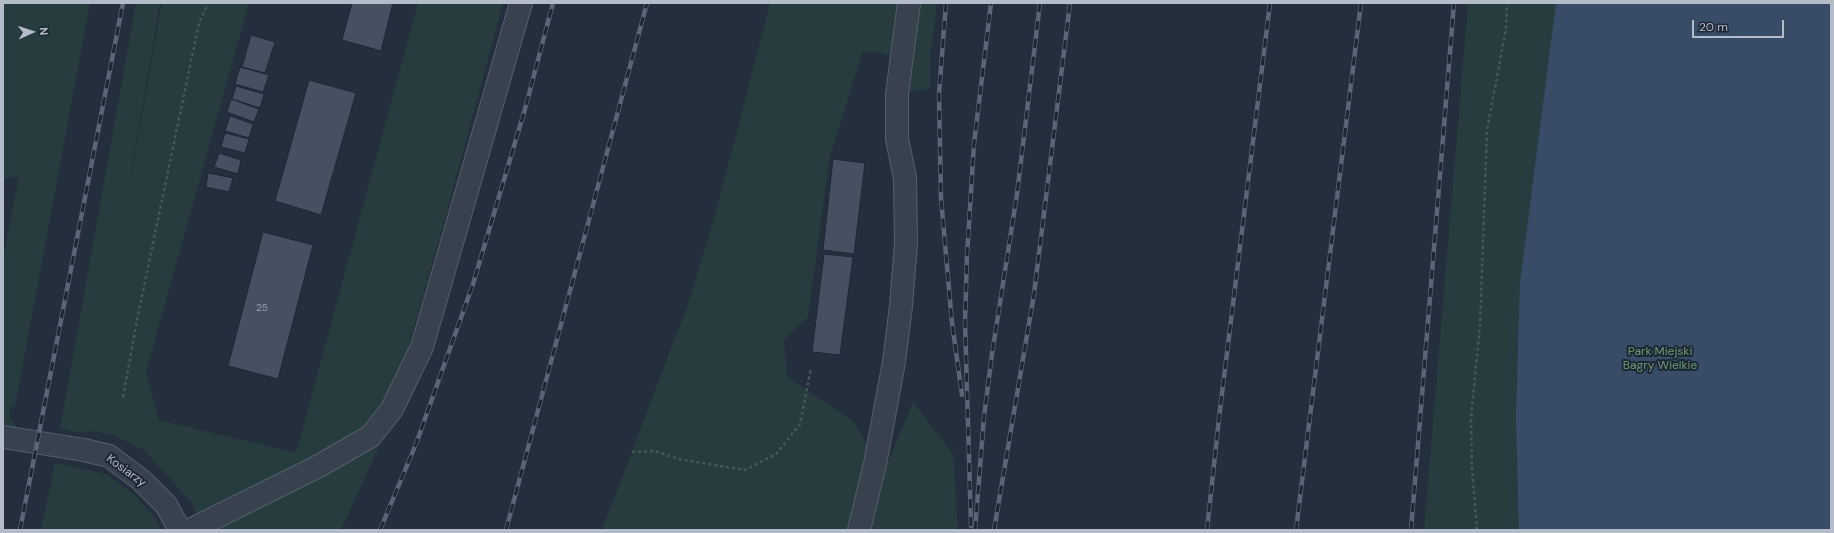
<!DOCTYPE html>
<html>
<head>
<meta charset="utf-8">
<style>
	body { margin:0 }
	#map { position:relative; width:1834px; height:533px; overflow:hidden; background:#242f3e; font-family:"DM Sans",sans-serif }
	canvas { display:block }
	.frame { position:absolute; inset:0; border:4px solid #b4bcc9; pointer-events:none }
	.north { position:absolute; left:12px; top:12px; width:40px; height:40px; -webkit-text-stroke:3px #1d2633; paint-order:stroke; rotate:87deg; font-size:11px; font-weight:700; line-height:16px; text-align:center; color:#b4bcc9 }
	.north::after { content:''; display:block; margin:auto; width:14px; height:18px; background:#b4bcc9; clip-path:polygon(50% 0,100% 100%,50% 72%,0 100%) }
	.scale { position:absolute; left:1692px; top:20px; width:92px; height:18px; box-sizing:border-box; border:2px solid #b4bcc9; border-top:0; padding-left:5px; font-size:12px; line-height:14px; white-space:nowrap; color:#b4bcc9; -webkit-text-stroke:3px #1d2633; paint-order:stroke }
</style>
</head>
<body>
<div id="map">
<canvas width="1834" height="533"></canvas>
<div class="frame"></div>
<div class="north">N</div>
<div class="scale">20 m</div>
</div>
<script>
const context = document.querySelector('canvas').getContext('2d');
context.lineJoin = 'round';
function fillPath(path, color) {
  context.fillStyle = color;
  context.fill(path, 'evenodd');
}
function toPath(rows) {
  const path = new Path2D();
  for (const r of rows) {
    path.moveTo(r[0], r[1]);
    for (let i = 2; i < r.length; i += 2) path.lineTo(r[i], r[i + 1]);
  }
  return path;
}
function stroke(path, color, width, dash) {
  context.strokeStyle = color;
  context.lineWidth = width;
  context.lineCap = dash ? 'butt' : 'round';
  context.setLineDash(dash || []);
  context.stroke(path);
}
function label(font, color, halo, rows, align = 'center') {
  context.font = font + ' "DM Sans",sans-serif';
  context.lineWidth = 4;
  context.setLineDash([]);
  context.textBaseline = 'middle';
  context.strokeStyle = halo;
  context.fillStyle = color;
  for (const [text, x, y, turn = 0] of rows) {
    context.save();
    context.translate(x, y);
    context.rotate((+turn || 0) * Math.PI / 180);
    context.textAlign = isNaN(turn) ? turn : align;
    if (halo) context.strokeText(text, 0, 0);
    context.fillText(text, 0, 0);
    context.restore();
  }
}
fillPath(toPath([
	[3,3,90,3,15,407,9,408,9,417,18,429,3,427,3,258,19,176,3,179],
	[136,3,160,3,122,227,162,3,249,3,146,372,159,420,296,453,418,3,503,3,449,204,407,352,377,451,341,530,201,530,192,503,144,450,113,435,91,431,84,433,60,429],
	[770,3,898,3,892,55,863,51,830,156,808,317,784,340,787,377,853,421,868,447,849,530,602,530,688,304,716,212],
	[920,3,937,3,930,56,930,89,907,92],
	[1468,3,1831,3,1831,530,1424,530],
	[913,402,953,454,958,530,871,530,887,465],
	[55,463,106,474,135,495,155,518,161,530,41,530]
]), '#263c3f');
fillPath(toPath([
	[1556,3,1831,3,1831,530,1519,530,1516,418,1520,283]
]), '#394c67');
const building = toPath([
	[352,3,393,3,381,51,342,40,352,3],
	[251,35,275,42,265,73,242,67,251,35],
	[240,67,269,75,263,92,235,84,240,67],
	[309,80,356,93,321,215,275,201,309,80],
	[236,86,264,94,260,108,232,99,236,86],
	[231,99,259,109,254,122,227,112,231,99],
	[230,116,253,124,249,138,225,131,230,116],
	[225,133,249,139,245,153,221,147,225,133],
	[219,153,241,160,238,174,214,167,219,153],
	[833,159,865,163,854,254,823,250,833,159],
	[208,173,233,178,229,192,206,187,208,173],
	[263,232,313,245,278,379,228,366,263,232],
	[824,254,853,257,840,355,812,352,824,254]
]);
fillPath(building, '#455162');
stroke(building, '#1f2835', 1);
const minor = toPath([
	[3,437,84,450,109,456,141,480,166,505,180,530],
	[190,530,317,467,371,436,392,409,422,347,521,3],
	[859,530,875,464,894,362,901,306,906,243,905,178,897,139,897,94,909,3]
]);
stroke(minor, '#565f6c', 24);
stroke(toPath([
	[123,397,138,315,199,23,208,3],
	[632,452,655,451,678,459,745,470,776,454,800,424,811,368],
	[1477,530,1472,469,1471,418,1480,325,1487,130,1506,29,1507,3]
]), '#44595c', 2.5, [3, 3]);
stroke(minor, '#38414e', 22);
const rail = toPath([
	[946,3,939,94,941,198,952,323,962,395],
	[971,526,965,322,967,255,974,144,991,3],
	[20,530,123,3],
	[380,530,416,444,473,284,525,109,553,3],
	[506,530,647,3],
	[975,530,984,417,992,354,1017,194,1040,3],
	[994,530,1034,294,1070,3],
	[1207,530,1219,418,1270,3],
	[1296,530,1361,3],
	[1411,530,1454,3]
]);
stroke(rail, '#5a6575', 4.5);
stroke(rail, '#1d2633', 3, [9]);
label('10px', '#98a1af', null, [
	["25",262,308]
]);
label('12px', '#6b9a76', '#1d2633', [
	["Park Miejski",1660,352],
	["Bagry Wielkie",1660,366]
]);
label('12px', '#b4bcc9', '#1d2633', [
	["Kosiarzy",126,471,36]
]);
</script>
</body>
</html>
